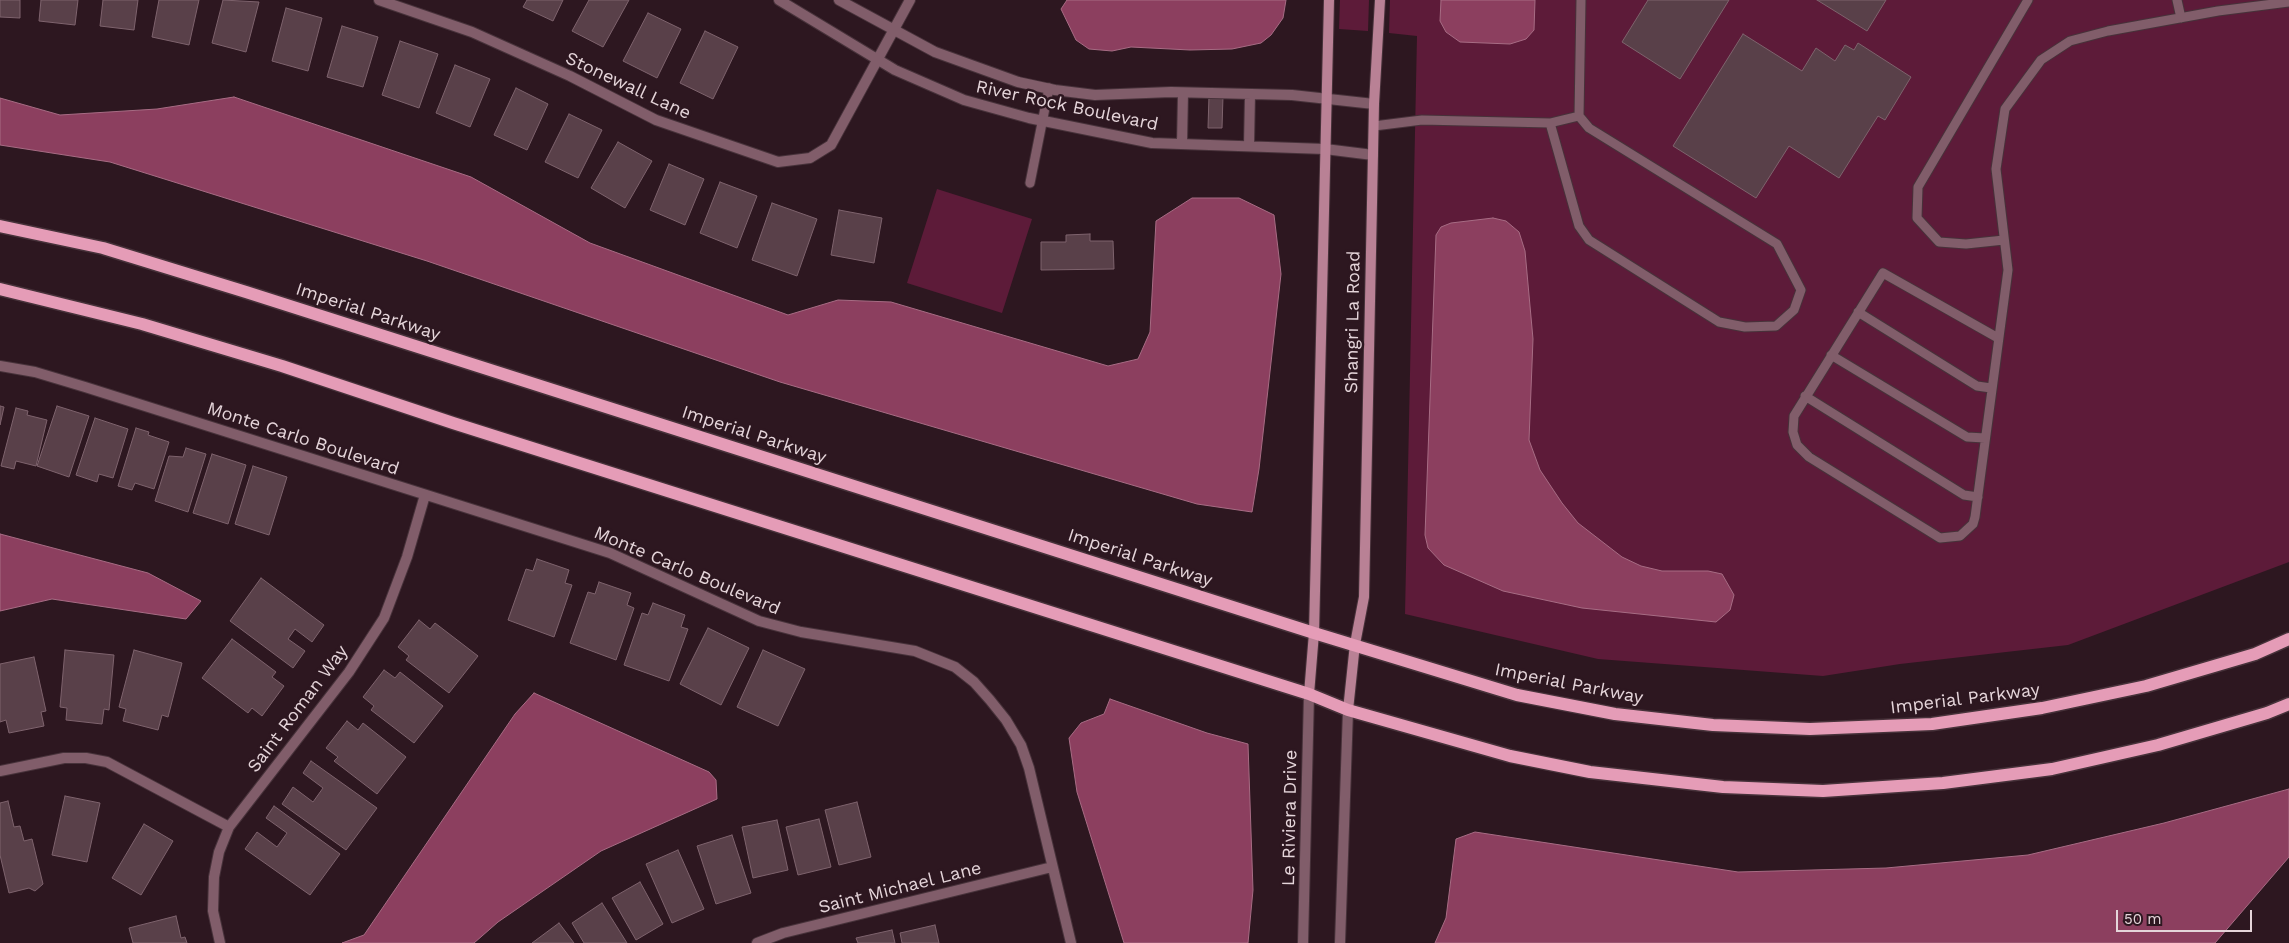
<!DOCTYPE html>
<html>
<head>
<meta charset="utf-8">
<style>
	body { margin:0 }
	#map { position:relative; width:2289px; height:943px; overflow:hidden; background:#2d1720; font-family:"Work Sans",sans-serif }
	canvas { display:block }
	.scale { position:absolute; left:2116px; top:910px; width:136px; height:22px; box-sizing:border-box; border:2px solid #e5d5da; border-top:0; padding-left:6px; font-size:15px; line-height:18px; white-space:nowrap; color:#e5d5da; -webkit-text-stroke:4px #2d1720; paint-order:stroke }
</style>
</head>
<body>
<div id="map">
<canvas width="2289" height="943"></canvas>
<div class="scale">50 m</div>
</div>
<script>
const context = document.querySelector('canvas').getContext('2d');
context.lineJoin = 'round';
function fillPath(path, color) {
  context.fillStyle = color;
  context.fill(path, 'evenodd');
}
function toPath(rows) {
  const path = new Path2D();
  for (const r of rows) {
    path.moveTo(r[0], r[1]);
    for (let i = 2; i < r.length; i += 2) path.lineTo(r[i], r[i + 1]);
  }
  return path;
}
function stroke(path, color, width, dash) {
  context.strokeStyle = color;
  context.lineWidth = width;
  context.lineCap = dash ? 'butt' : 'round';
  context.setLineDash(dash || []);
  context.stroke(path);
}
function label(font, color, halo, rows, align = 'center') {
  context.font = font + ' "Work Sans",sans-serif';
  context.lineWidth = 5;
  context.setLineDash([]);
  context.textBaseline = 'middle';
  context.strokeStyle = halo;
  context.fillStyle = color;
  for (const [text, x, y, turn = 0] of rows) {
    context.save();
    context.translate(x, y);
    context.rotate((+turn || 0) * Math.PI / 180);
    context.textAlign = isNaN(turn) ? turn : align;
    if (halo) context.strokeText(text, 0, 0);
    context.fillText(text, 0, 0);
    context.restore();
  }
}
fillPath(toPath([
	[1340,0,1369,0,1368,31,1339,29],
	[1390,0,2289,0,2289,562,2068,645,1900,664,1823,676,1598,659,1405,614,1417,36,1389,33],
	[937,189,1032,219,1002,313,907,283]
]), '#5d1b39');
const water = toPath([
	[1067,0,1286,0,1283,18,1271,35,1261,43,1232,49,1190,50,1131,47,1112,51,1089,49,1076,40,1061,9,1067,0],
	[1441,0,1535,0,1534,30,1526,39,1510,44,1460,42,1446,32,1440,21,1441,0],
	[234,97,471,177,590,243,788,315,838,300,891,302,1108,366,1138,359,1150,332,1156,221,1192,198,1239,198,1274,215,1281,274,1259,469,1252,512,1197,504,780,382,427,261,110,162,0,145,0,98,60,115,157,109,234,97],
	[1493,218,1506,221,1519,232,1525,251,1533,339,1529,440,1540,470,1562,503,1578,523,1622,557,1641,566,1662,571,1708,571,1722,574,1734,595,1730,610,1716,622,1582,608,1503,591,1444,565,1428,548,1425,535,1436,235,1441,227,1451,223,1493,218],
	[0,534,148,573,201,601,186,619,52,599,0,611,0,534],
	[534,693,709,772,716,780,717,799,601,851,498,922,474,943,342,943,364,935,515,714,534,693],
	[1110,699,1207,733,1248,744,1253,890,1248,943,1124,943,1077,792,1069,738,1081,723,1104,714,1110,699],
	[2289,789,2289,857,2215,943,1435,943,1446,918,1456,839,1475,832,1738,872,1886,868,2028,855,2164,823,2289,789]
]);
fillPath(water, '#8c3f5f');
stroke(water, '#a76c84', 1);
const building = toPath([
	[0,0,20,0,20,18,0,17,0,0],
	[41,0,78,0,75,25,39,21,41,0],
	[103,0,138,0,134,30,100,26,103,0],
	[159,0,199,0,189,45,152,37,159,0],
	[223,0,259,2,246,52,212,43,223,0],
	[527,0,563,0,553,21,523,7,527,0],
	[589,0,629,0,603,47,572,31,589,0],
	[1648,0,1729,0,1680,79,1622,42,1648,0],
	[1817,0,1886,0,1867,31,1817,0],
	[286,8,322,18,308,71,272,61,286,8],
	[648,13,681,29,657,78,623,61,648,13],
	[342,26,378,37,363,87,327,77,342,26],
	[705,31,738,47,713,99,680,83,705,31],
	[1743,34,1802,71,1816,48,1835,61,1845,45,1854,50,1858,43,1911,77,1885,120,1878,116,1839,178,1789,146,1756,198,1673,146,1743,34],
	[400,41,438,54,419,108,382,95,400,41],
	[455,65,490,79,470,127,436,113,455,65],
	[516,88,548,104,527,150,494,135,516,88],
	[1209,96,1223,96,1222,128,1208,128,1209,96],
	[569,114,602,130,578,178,545,162,569,114],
	[618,142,652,161,625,208,591,188,618,142],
	[669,164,704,179,685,225,650,210,669,164],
	[720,182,757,196,737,248,700,233,720,182],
	[772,203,817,219,797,276,752,260,772,203],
	[839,210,882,218,874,263,831,255,839,210],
	[1090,234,1090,241,1113,241,1114,269,1041,270,1041,242,1066,242,1066,235,1090,234],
	[0,406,4,407,0,425,0,406],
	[57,406,89,416,69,477,37,466,57,406],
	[16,408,28,411,27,415,47,420,36,466,16,461,14,469,1,466,16,408],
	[95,418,128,429,113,478,99,474,97,482,76,475,95,418],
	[136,428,149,432,148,435,169,442,154,489,135,483,132,490,118,486,136,428],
	[186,448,206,454,188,512,155,501,169,456,183,457,186,448],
	[212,454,246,465,228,524,193,513,212,454],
	[253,466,287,477,269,535,235,524,253,466],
	[537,559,569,570,565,583,572,585,554,637,508,620,526,569,533,571,537,559],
	[261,578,324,625,312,642,295,629,288,639,305,651,293,668,230,621,261,578],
	[599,582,631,593,627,605,634,608,616,660,570,643,588,592,595,594,599,582],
	[653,603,685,615,681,627,688,629,669,681,624,665,642,613,648,615,653,603],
	[419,620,430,629,435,623,478,656,449,693,406,660,409,656,398,647,419,620],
	[708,628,749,648,721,705,680,684,708,628],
	[232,639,276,672,272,677,284,686,262,716,252,708,248,713,202,678,232,639],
	[65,650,114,655,109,710,104,709,102,724,66,720,67,708,60,707,65,650],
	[134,650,182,663,168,717,162,715,158,730,123,721,126,709,119,707,134,650],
	[763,650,805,669,778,726,737,707,763,650],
	[34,657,46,711,41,712,44,726,9,733,6,720,0,722,0,664,34,657],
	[384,670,395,678,400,672,443,706,414,743,371,710,374,706,363,697,384,670],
	[347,721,358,730,363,723,406,757,377,794,334,761,338,757,326,748,347,721],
	[311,761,377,808,346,850,282,804,293,787,313,802,323,788,303,773,311,761],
	[65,796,100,803,87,862,52,855,65,796],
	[8,801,14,827,20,826,24,841,32,839,43,884,35,891,29,888,9,893,0,855,0,803,8,801],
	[857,802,871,857,839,865,825,810,857,802],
	[274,806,340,854,310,895,245,849,257,832,277,847,287,833,266,818,274,806],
	[819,819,831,867,798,875,786,827,819,819],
	[777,820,788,870,753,878,742,827,777,820],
	[144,824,173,841,141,895,112,878,144,824],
	[732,835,751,893,716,904,697,846,732,835],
	[678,850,704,909,672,923,646,864,678,850],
	[640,882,663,924,636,940,612,898,640,882],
	[602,903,627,943,584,943,572,923,602,903],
	[176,916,181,938,185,937,187,943,133,943,129,928,176,916],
	[559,923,574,943,532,943,559,923],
	[935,925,939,943,902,943,900,933,935,925],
	[892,930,895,943,858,943,856,938,892,930]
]);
fillPath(building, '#594049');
stroke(building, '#7e636d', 1);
const lane = toPath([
	[2177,0,2181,18],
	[1550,123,1579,226,1589,240,1719,322,1745,327,1776,326,1794,310,1801,290,1777,244,1589,128,1579,116],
	[1374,126,1422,120,1550,123,1579,116,1581,0],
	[1030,183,1049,88],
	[2004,240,1966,244,1939,242,1917,218,1918,187,2028,0],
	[1858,312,1977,386,1991,388],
	[1998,338,1883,273,1794,416,1793,432,1797,445,1809,457,1940,538,1960,536,1973,524,1975,517,2008,270,1996,169,2005,109,2041,60,2070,41,2108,31,2218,11,2289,2],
	[1831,355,1967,437,1985,438],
	[1805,396,1964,495,1978,497]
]);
const street = toPath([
	[379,0,472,32,570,76,656,120,778,162,810,158,831,145,910,0],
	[779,0,895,70,964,100,1029,118,1152,143,1325,149,1373,155],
	[839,0,935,52,1018,82,1055,90,1095,95,1171,92,1292,95,1374,104],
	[1182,144,1183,93],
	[1249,145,1250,94],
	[0,366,35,372,85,387,610,553,759,621,801,632,915,651,955,667,974,682,990,700,1006,720,1021,745,1029,768,1071,943],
	[0,771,64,758,86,758,107,762,229,827],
	[220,943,213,911,214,877,219,852,229,827,349,672,384,618,407,557,425,495],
	[757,943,783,933,1052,867],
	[1303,943,1309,694],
	[1340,943,1348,710]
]);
const secondary = toPath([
	[1309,694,1314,633,1329,0],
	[1348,710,1355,644,1364,597,1374,104,1380,0]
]);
const primary = toPath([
	[0,226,103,248,246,292,1314,633,1517,695,1615,714,1713,725,1810,729,1932,724,2042,708,2146,686,2255,654,2289,639],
	[0,289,142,324,282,366,453,423,1309,694,1348,710,1510,756,1590,772,1723,787,1823,791,1943,783,2052,769,2158,745,2267,713,2289,704]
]);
stroke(lane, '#47323a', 11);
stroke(street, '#47323a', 12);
stroke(secondary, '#47323a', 12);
stroke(primary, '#47323a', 15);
stroke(lane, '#815d6a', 9);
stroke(street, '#815d6a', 10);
stroke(secondary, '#b98195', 10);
stroke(primary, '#e59cb7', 12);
label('18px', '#e5d5da', '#2d1720', [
	["Stonewall Lane",628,86,25],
	["River Rock Boulevard",1067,106,12],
	["Imperial Parkway",368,312,18],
	["Shangri La Road",1353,322,-89],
	["Imperial Parkway",754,435,18],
	["Monte Carlo Boulevard",303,439,18],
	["Imperial Parkway",1140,558,18],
	["Monte Carlo Boulevard",687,571,23],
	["Imperial Parkway",1569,684,11],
	["Imperial Parkway",1965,699,-7],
	["Saint Roman Way",298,709,-53],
	["Le Riviera Drive",1290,818,-89],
	["Saint Michael Lane",900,888,-14]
]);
</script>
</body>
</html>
